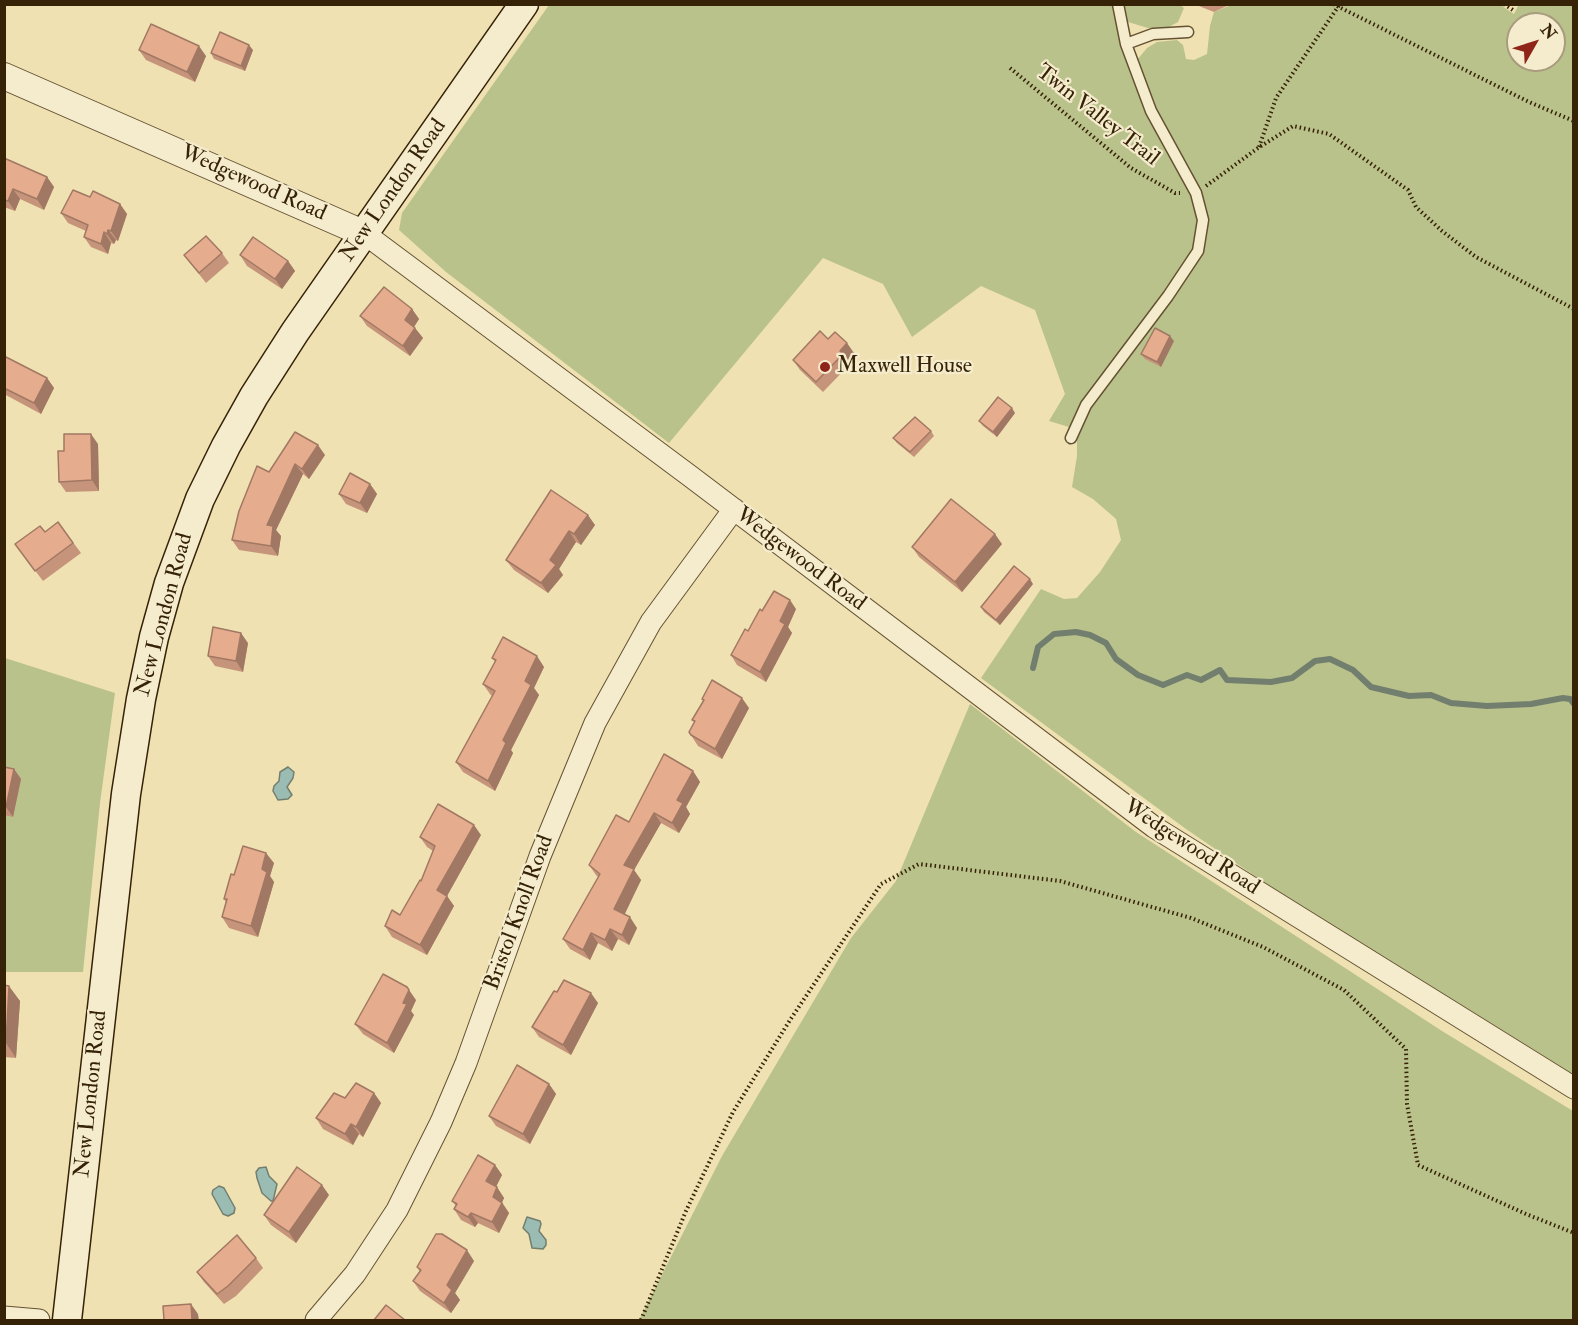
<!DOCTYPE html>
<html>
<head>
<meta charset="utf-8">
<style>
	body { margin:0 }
	#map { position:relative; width:1578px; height:1325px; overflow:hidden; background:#efe1b2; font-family:"IM FELL Double Pica",serif }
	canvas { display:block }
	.frame { position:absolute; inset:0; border:6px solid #362307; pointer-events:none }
	.north { position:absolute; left:1506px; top:12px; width:60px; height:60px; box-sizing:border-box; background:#f5eccd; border:2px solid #a99c7e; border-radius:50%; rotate:51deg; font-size:16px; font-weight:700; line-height:24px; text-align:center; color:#362307 }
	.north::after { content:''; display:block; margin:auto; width:21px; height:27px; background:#8f2418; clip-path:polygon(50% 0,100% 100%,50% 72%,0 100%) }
</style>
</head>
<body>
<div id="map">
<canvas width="1578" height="1325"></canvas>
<div class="frame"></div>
<div class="north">N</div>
</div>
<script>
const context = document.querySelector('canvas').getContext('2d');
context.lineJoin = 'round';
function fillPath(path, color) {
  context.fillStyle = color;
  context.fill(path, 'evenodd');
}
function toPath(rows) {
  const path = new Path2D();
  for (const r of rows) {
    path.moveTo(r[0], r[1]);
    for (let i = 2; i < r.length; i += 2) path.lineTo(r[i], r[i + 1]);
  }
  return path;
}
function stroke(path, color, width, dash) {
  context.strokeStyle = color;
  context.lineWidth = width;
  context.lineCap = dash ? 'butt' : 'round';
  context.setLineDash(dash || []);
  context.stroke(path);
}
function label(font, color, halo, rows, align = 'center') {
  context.font = font + ' "IM FELL Double Pica",serif';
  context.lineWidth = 4.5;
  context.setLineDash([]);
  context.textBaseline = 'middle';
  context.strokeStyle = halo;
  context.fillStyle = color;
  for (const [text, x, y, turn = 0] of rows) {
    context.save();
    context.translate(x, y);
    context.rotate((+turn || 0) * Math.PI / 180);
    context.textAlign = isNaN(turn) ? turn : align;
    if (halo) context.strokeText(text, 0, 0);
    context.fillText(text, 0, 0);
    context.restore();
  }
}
fillPath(toPath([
	[1499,4,1514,14,1518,6,1517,5,1573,5,1573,1078,1315,917,1186,829,981,678,1041,589,1064,599,1077,598,1100,572,1121,540,1116,519,1093,499,1072,487,1077,456,1077,437,1069,427,1049,421,1065,394,1035,310,981,286,912,337,883,284,823,258,669,443,446,272,399,230,402,213,549,5,1180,5,1184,8,1178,22,1167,28,1148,28,1128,22,1128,30,1137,60,1147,48,1157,42,1177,40,1183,45,1186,59,1194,60,1207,54,1210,26,1214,12,1231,5],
	[1518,24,1554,24,1554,60,1518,60],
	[5,658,115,693,100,803,83,972,5,972],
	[970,704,1136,832,1442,1031,1573,1111,1573,1320,639,1320,722,1156,784,1051,851,938,896,881]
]), '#bac28c');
const water = toPath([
	[288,767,294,772,293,778,287,787,292,795,288,799,278,800,273,791,274,786,279,781,280,772,288,767],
	[266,1167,269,1176,277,1184,273,1201,271,1201,262,1193,257,1178,256,1172,259,1168,266,1167],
	[219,1186,224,1188,235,1208,234,1213,228,1216,223,1214,212,1194,213,1190,219,1186],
	[527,1217,540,1221,541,1224,539,1231,546,1240,546,1245,543,1249,532,1248,529,1234,523,1228,527,1217]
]);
fillPath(water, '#9bbcb3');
stroke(water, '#737f6e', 1.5);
stroke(toPath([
	[1033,668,1038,647,1054,634,1076,632,1090,635,1106,643,1116,659,1138,675,1163,685,1187,675,1201,680,1220,670,1227,680,1271,682,1292,678,1315,661,1330,659,1353,670,1371,687,1409,696,1431,695,1451,703,1487,706,1531,704,1563,698,1570,699,1574,704]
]), '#737f6e', 6);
const service = toPath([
	[1126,44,1153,34,1188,32],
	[1071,438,1086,405,1168,296,1198,251,1203,220,1196,193,1151,111,1126,44,1118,4]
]);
const minor = toPath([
	[365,234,690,476,1154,827,1574,1088],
	[4,1317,39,1320],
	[316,1320,355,1274,397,1210,441,1122,466,1063,540,856,595,723,651,622,734,509]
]);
const tertiary = toPath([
	[4,76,365,234]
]);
const secondary = toPath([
	[67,1320,126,794,141,699,154,637,169,583,200,499,226,446,254,396,295,332,524,4]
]);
stroke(service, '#645232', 13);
stroke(minor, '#645232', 23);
stroke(tertiary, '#645232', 28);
stroke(secondary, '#362307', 31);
stroke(toPath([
	[1333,4,1529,102,1574,121],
	[1504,4,1513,10],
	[1010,68,1131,168,1175,193,1180,193],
	[1259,147,1276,98,1340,4],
	[1206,186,1258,148,1293,126,1329,134,1408,190,1416,207,1442,231,1476,257,1574,309],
	[641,1320,686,1211,733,1112,790,1020,881,884,919,864,1060,881,1191,918,1263,947,1344,990,1406,1049,1407,1104,1418,1165,1526,1214,1574,1233]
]), '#362307', 4, [1.5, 3]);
stroke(service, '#f5eccd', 10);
stroke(minor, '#f5eccd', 21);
stroke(tertiary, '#f5eccd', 26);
stroke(secondary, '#f5eccd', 28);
fillPath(toPath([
	[1194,4,1231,4,1214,12],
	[139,50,206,56,195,82,146,60],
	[253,50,245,71,214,59,211,53],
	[4,158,47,177,54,187,44,210,20,199,15,211,4,207],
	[90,197,120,204,127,214,118,241,116,240,114,244,111,243,108,254,91,247,84,237,86,231,68,223,61,213],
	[222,253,229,263,206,283,184,255],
	[240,255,288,261,295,271,282,289,247,266],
	[412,309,419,319,414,327,423,338,410,356,367,326,360,316],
	[828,339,854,353,848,360,850,364,823,392,800,370,793,360],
	[1174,341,1161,367,1145,359,1141,354],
	[4,356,47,378,54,388,41,414,4,394],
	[1015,413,997,437,983,426,979,421],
	[931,431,934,436,914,457,897,443,893,438],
	[98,444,99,491,66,492,59,482,64,451],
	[325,455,309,479,303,474,276,530,281,536,278,556,239,550,232,540,269,472],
	[370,484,377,494,367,513,346,504,339,494],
	[551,490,595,525,581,545,576,542,559,569,563,575,548,593,514,570,506,560],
	[58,522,81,553,43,581,15,544,45,532],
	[1002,544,962,592,919,557,912,547],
	[1033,584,1000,625,984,612,981,607],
	[796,609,788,627,792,633,766,682,737,665,731,655,762,611],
	[248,643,243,672,215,666,208,656],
	[492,658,544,667,534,688,539,695,511,750,513,753,495,791,463,772,456,762,492,696,490,694,483,684,495,662],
	[702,699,749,708,722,759,698,746,689,732,694,722,692,720,703,701],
	[4,767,14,769,21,779,13,817,4,815],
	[693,771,700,782,686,807,690,814,679,833,661,823,634,870,641,880,624,914,637,928,629,945,618,939,612,951,598,943,590,960,570,949,563,939,598,877,596,875,589,865,629,822],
	[481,835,447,896,454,906,427,955,392,937,385,926,400,915,421,881,433,851,427,847,420,837],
	[274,863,270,876,274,882,258,937,229,928,222,917,226,902,224,899,234,875],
	[4,985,20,1001,16,1058,4,1057],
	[557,992,598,1003,571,1055,539,1037,532,1027],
	[416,1000,411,1011,414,1015,394,1053,363,1034,355,1024],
	[549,1084,556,1094,530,1144,496,1126,489,1116],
	[374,1093,381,1103,363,1137,359,1134,353,1145,323,1129,316,1118,345,1098],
	[495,1165,502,1175,496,1186,504,1198,502,1202,509,1213,499,1233,478,1223,475,1227,461,1220,454,1209,456,1206,452,1201],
	[329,1195,296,1243,271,1225,264,1215],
	[256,1258,263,1268,236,1296,224,1304,204,1282,197,1272],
	[474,1261,455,1293,460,1300,451,1313,420,1291,413,1281,420,1272,417,1267]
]), '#c6947a');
fillPath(toPath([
	[249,45,253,50,245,71,241,66],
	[199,46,206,56,195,82,187,72],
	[47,177,54,187,44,210,37,199],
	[13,189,20,199,15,211,8,201],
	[120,204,127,214,118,241,111,231],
	[108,230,116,240,114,244,107,234],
	[104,232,111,243,108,254,101,244],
	[288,261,295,271,282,289,275,279],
	[412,309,419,319,412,330,405,320],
	[415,328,423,338,410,356,403,346],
	[1170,336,1174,341,1161,367,1157,362],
	[847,343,854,353,848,360,840,351],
	[47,378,54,388,41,414,34,403],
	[1012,408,1015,413,997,437,993,432],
	[91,434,98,444,99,491,92,480],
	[318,445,325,455,309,479,302,469],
	[295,464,303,474,276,530,281,536,278,556,271,546,267,525],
	[370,484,377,494,367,513,360,503],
	[588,515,595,525,581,545,574,534],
	[569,531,576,542,559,569,563,575,548,593,541,583,550,560],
	[995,534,1002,544,962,592,955,582],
	[1030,579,1033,584,1000,625,996,620],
	[790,600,796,609,788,627,792,633,766,682,760,672,780,621],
	[241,633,248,643,243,672,236,661],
	[537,656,544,667,534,688,539,695,511,750,513,753,495,791,488,781,525,681],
	[742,698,749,708,722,759,715,749],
	[14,769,21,779,13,817,6,807],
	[693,771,700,782,686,807,690,814,679,833,672,823,677,800],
	[654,813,661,823,634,870,641,880,622,920,614,909,624,865],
	[474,825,481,835,447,896,454,906,427,955,420,945,437,890],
	[266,853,274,863,270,876,274,882,258,937,251,926,262,869],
	[630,917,637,928,629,945,622,935],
	[610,929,618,939,612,951,605,940],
	[591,933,598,943,590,960,583,950],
	[9,986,20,1001,16,1058,6,1043],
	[407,987,416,1000,411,1011,414,1015,394,1053,387,1043,403,1003],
	[591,993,598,1003,571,1055,563,1045],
	[549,1084,556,1094,530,1144,523,1134],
	[374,1093,381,1103,363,1137,356,1127],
	[351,1124,359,1134,353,1145,345,1134],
	[495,1165,502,1175,494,1191,486,1181],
	[322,1185,329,1195,296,1243,289,1232],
	[497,1187,504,1198,500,1207,493,1197],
	[502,1203,509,1213,499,1233,492,1222],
	[471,1213,478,1223,475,1227,468,1217],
	[467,1250,474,1261,455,1293,460,1300,451,1313,444,1303,447,1285],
	[191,1304,198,1314,199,1320,192,1320]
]), '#a17863');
const building = toPath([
	[151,24,199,46,187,72,139,50,151,24],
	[220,32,249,45,241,66,211,53,220,32],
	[4,158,47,177,37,199,13,189,8,201,4,200,4,158],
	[73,190,90,197,93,191,120,204,111,231,108,230,107,234,104,232,101,244,84,237,88,225,61,213,73,190],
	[206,236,222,253,199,273,184,255,206,236],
	[253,237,288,261,275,279,240,255,253,237],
	[384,287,412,309,405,320,415,328,403,346,360,316,384,287],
	[1155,328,1170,336,1157,362,1141,354,1155,328],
	[820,331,828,339,835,332,847,343,840,351,843,354,816,382,793,360,820,331],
	[4,356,47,378,34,403,4,388,4,356],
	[998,397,1012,408,993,432,979,421,998,397],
	[915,417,931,431,910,452,893,438,915,417],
	[295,432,318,445,302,469,295,464,267,525,273,526,271,546,232,540,239,511,257,466,269,472,295,432],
	[64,434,91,434,92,480,59,482,58,451,64,451,64,434],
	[350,473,370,484,360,503,339,494,350,473],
	[551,490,588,515,574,534,569,531,550,560,556,565,541,583,506,560,551,490],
	[951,499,995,534,955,582,912,547,951,499],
	[58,522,73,543,35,571,15,544,40,526,45,532,58,522],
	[1014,566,1030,579,996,620,981,607,1014,566],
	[774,591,790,600,780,621,785,624,760,672,731,655,745,629,748,631,760,609,762,611,774,591],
	[213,627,241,633,236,661,208,656,213,627],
	[503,637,537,656,525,681,531,685,503,740,506,743,488,781,456,762,495,691,483,684,496,660,492,658,503,637],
	[712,680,742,698,715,749,691,735,689,732,695,721,692,720,704,700,702,699,712,680],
	[664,754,693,771,677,800,683,803,672,823,654,813,624,865,634,869,614,909,630,917,622,935,610,929,605,940,591,933,583,950,563,939,600,874,589,865,616,815,629,822,664,754],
	[4,767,14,769,6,807,4,806,4,767],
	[438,804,474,825,437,890,447,896,420,945,385,926,392,910,400,915,420,880,421,881,435,846,420,837,438,804],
	[243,846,266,853,262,869,267,872,251,926,222,917,227,899,224,899,231,874,234,875,243,846],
	[383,974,407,987,409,990,403,1003,407,1004,387,1043,355,1024,383,974],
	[564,980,591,993,563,1045,532,1027,554,991,557,992,564,980],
	[4,985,9,986,6,1043,4,1043,4,985],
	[517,1065,549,1084,523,1134,489,1116,517,1065],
	[356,1083,374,1093,356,1127,351,1124,345,1134,316,1118,334,1093,345,1098,356,1083],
	[478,1155,495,1165,486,1181,497,1187,493,1197,502,1203,492,1222,471,1213,468,1217,454,1209,457,1204,452,1201,478,1155],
	[297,1167,322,1185,289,1232,264,1215,297,1167],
	[436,1234,442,1234,467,1250,447,1285,452,1290,444,1303,413,1281,421,1270,417,1267,436,1234],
	[237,1235,256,1258,228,1286,217,1294,197,1272,237,1235],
	[191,1304,192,1320,164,1320,163,1306,191,1304],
	[386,1305,405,1320,374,1320,386,1305]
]);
fillPath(building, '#e6ac8e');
stroke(building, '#a17863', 1.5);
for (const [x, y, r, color] of [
	[825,367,6,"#8f2418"]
]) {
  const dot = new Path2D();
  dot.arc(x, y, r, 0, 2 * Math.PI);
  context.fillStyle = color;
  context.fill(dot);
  stroke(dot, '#f5eccd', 2);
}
label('22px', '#362307', '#f5eccd', [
	["Twin Valley Trail",1097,116,38],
	["Wedgewood Road",253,184,24],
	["New London Road",394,191,-55],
	["Wedgewood Road",800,560,37],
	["New London Road",165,615,-75],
	["Wedgewood Road",1191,848,33],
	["Bristol Knoll Road",520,913,-70],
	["New London Road",92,1094,-84]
]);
label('22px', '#362307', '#f5eccd', [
	["Maxwell House",837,367]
], 'left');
</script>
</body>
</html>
